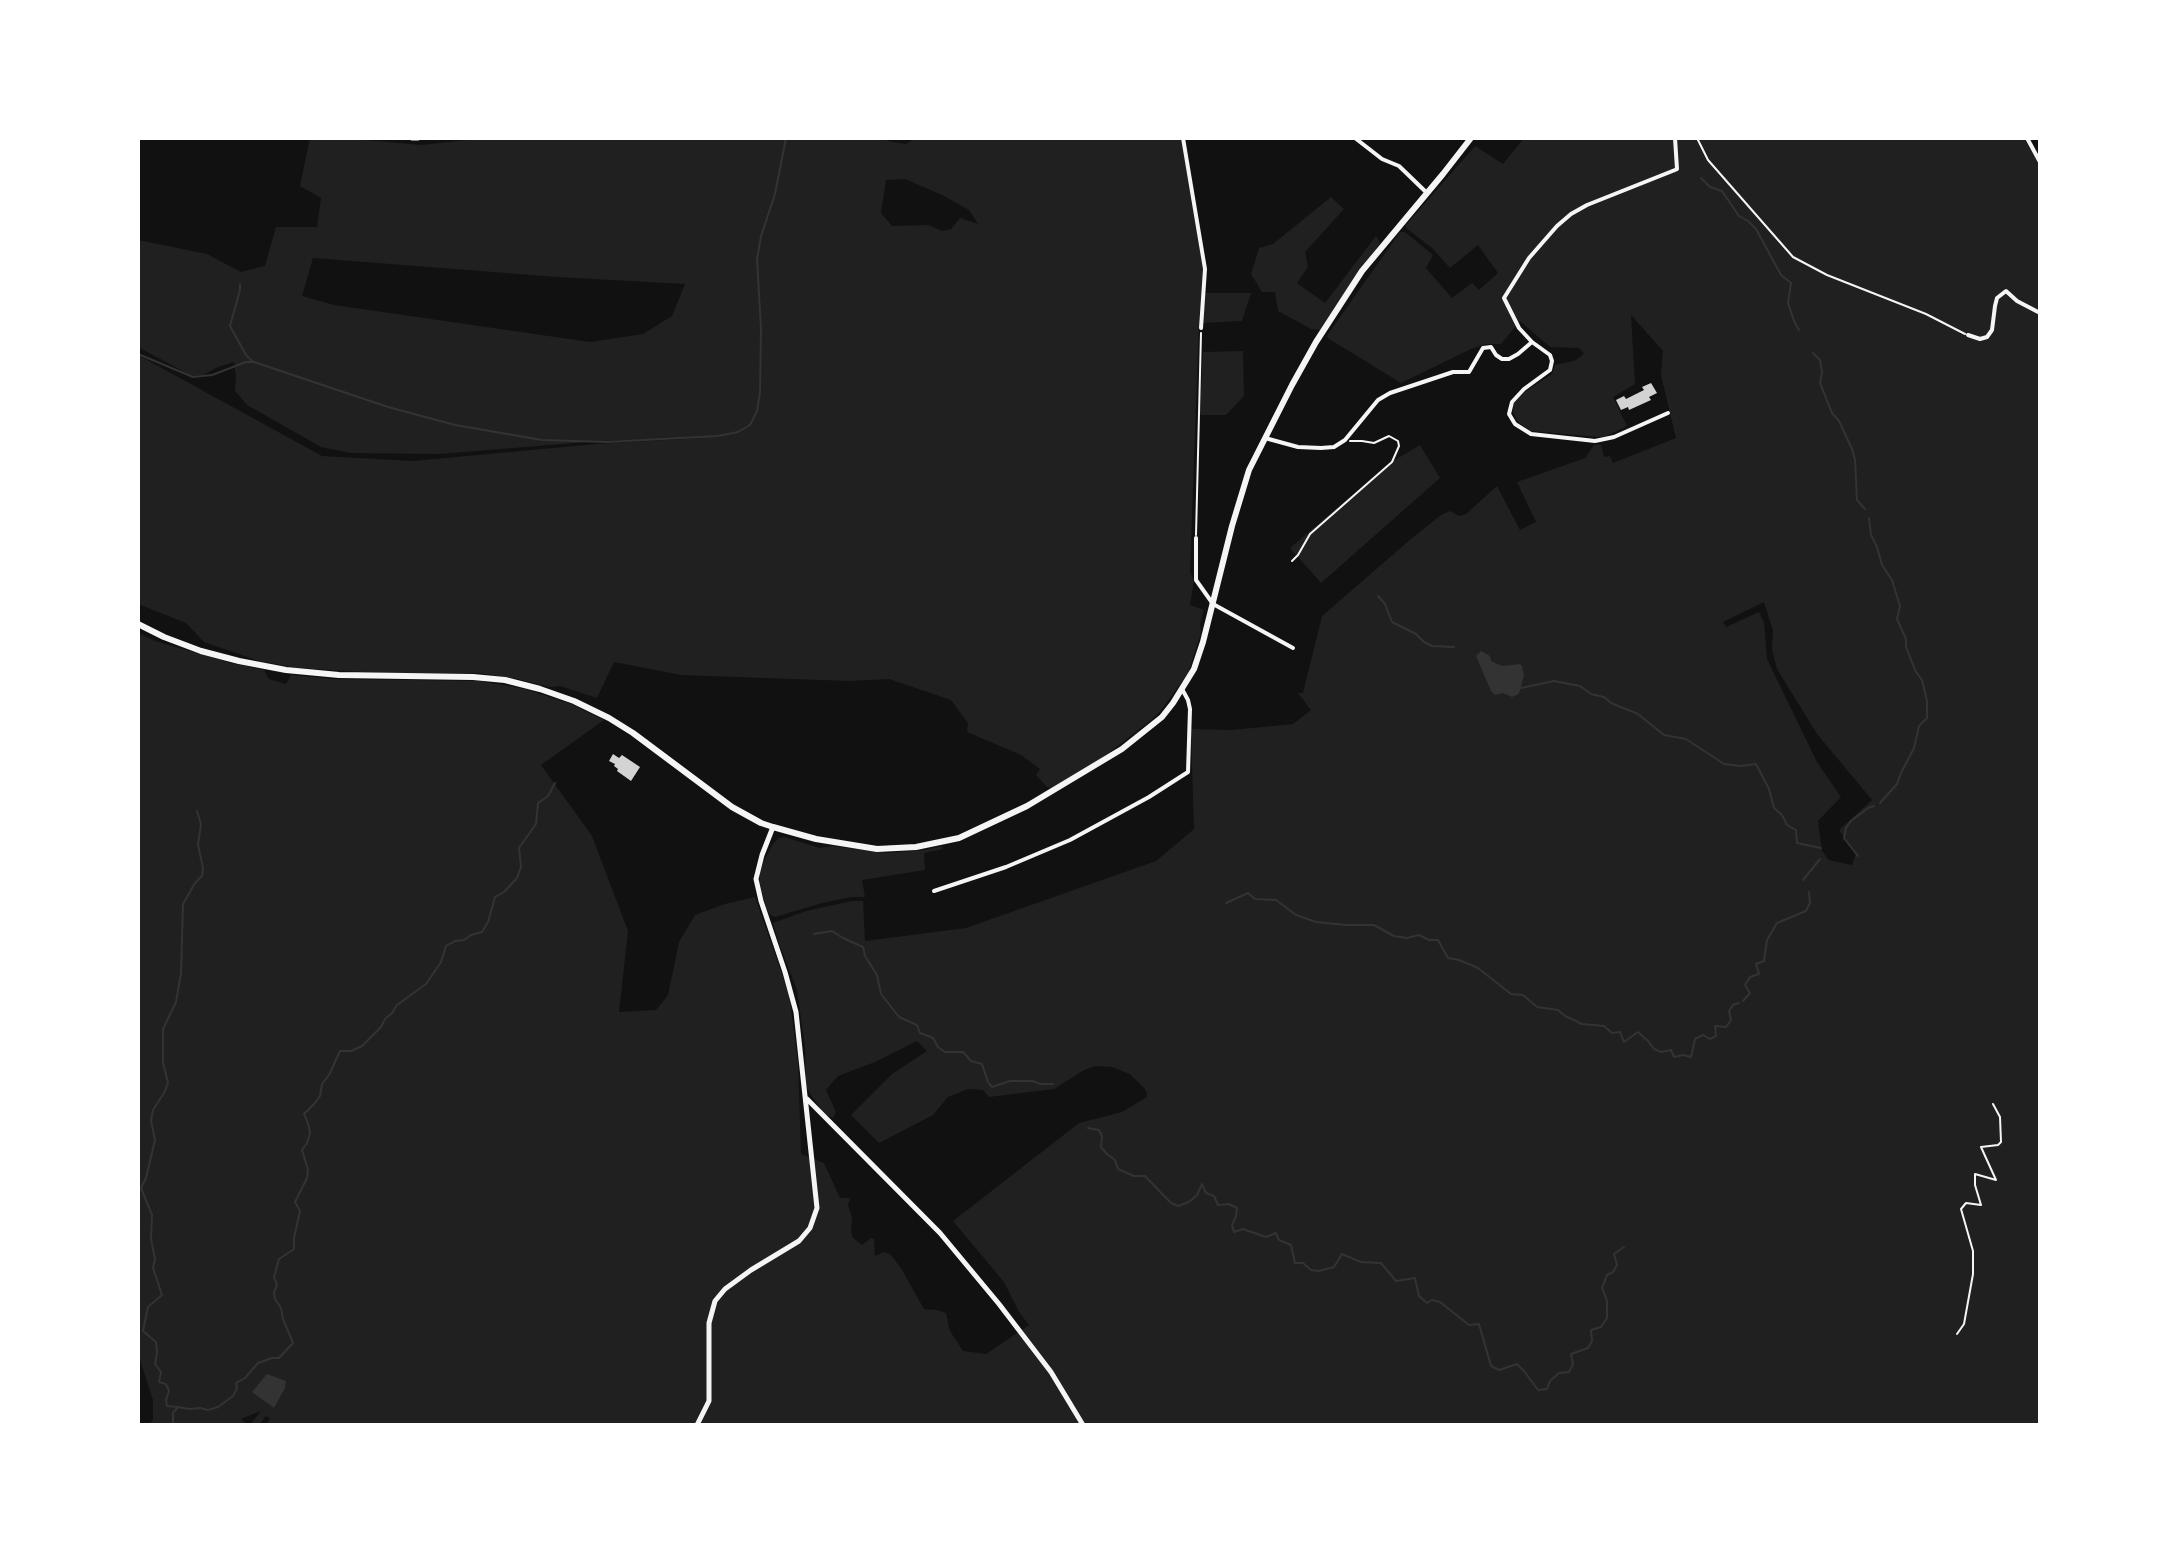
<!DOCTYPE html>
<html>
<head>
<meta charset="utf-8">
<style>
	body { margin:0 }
	#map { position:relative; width:2178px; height:1563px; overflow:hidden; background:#111; font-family:"Varela Round",sans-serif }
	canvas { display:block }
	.frame { position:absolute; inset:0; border:140px solid #fff; pointer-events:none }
</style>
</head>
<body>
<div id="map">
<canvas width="2178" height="1563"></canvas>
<div class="frame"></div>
</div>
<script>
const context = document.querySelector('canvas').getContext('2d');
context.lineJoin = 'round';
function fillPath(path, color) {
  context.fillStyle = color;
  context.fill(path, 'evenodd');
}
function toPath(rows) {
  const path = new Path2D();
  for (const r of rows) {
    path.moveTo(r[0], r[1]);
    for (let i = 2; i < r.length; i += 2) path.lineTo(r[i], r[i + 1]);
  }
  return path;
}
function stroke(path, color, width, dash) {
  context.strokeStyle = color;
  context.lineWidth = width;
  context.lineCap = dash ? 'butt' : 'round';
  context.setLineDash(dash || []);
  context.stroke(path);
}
fillPath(toPath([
	[310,138,342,138,422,145,485,138,884,138,888,141,906,144,915,138,1181,138,1203,268,1199,322,1190,571,1194,581,1190,605,1204,610,1200,624,1201,633,1188,673,1162,709,1150,721,1102,758,1051,788,1047,787,1036,775,1040,769,1021,755,967,732,968,723,951,700,889,679,850,681,681,675,614,662,597,698,560,686,549,687,518,679,479,673,383,673,298,668,259,661,204,642,186,623,138,604,138,355,322,456,413,461,596,444,701,438,600,441,439,454,350,453,321,447,247,405,235,391,236,376,234,362,218,367,203,375,192,376,138,347,138,240,207,254,241,272,265,266,276,227,317,227,321,198,300,186],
	[905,179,942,195,969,210,978,224,960,218,951,229,942,231,928,225,892,226,881,213,886,180],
	[313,258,557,277,685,284,672,316,643,334,590,342,334,305,302,296],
	[1524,138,2024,138,2040,165,2040,1425,265,1425,270,1419,266,1416,259,1425,250,1425,261,1411,241,1419,248,1425,149,1425,153,1419,153,1400,138,1354,138,633,155,641,231,663,264,670,269,679,286,684,291,675,334,679,479,681,525,689,571,704,604,720,541,765,592,836,628,931,619,1012,656,1010,668,995,679,942,695,915,725,904,755,897,789,994,798,1062,801,1154,824,1163,840,1198,850,1198,848,1205,852,1217,851,1231,853,1238,862,1245,871,1238,874,1239,875,1256,884,1252,890,1254,901,1268,924,1309,937,1310,946,1313,950,1331,963,1351,986,1354,1029,1325,1019,1312,1004,1282,953,1221,1079,1123,1122,1112,1147,1097,1146,1090,1130,1074,1112,1067,1096,1066,1084,1070,1054,1089,989,1097,983,1090,968,1089,948,1097,933,1115,879,1143,851,1115,892,1074,927,1051,917,1041,875,1062,838,1076,826,1090,836,1112,833,1118,824,1114,806,1087,805,1047,797,990,780,946,773,923,806,911,852,901,863,901,865,941,966,928,1156,861,1194,829,1191,729,1232,730,1293,724,1311,710,1298,693,1303,693,1322,616,1411,539,1441,515,1450,511,1459,516,1466,514,1497,486,1520,530,1536,522,1517,482,1585,458,1594,445,1601,445,1604,457,1610,456,1613,463,1676,438,1661,375,1663,351,1631,315,1635,384,1613,397,1627,426,1606,436,1599,437,1531,431,1518,422,1513,412,1514,403,1526,391,1552,374,1555,365,1574,361,1584,354,1579,348,1550,347,1520,321,1501,344,1486,344,1471,349,1401,383,1326,337,1400,232,1405,232,1433,255,1426,268,1452,298,1472,283,1479,290,1498,273,1478,245,1450,268,1432,248,1406,228,1406,225,1475,146,1503,164],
	[1764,602,1773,631,1772,650,1777,669,1817,734,1872,800,1839,830,1856,853,1852,865,1829,860,1822,851,1818,821,1841,797,1817,762,1767,659,1764,622,1759,612,1726,627,1723,622],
	[1331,197,1344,209,1305,252,1308,267,1297,283,1325,303,1376,236,1380,243,1320,330,1311,329,1278,311,1275,292,1262,292,1251,274,1259,248,1273,244],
	[1205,293,1251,293,1242,321,1203,323],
	[1243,351,1244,396,1226,415,1200,415,1203,352],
	[1420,445,1440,478,1321,583,1290,548,1390,463],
	[784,837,820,848,833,846,888,853,924,850,942,846,943,849,924,853,925,870,862,880,865,897,851,897,822,903,775,917,770,915,766,907,760,884,760,873,764,861,773,844,779,838]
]), '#202020');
fillPath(toPath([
	[1481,651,1490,656,1491,661,1502,666,1520,664,1522,666,1524,675,1519,694,1512,697,1503,693,1495,695,1491,691,1476,656],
	[267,1374,286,1381,285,1388,274,1408,252,1392]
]), '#333');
stroke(toPath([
	[1701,178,1710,187,1722,191,1739,216,1748,221,1756,229,1781,275,1791,283,1788,303,1794,321,1799,330],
	[240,284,240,290,230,326,246,355,253,362],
	[1813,353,1820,360,1822,372,1820,383,1832,413,1839,421,1852,449,1855,460,1857,500,1865,509],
	[138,354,193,377,212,375,246,362,254,362,388,407,455,425,542,440,607,442,718,436,738,432,750,425,757,411,760,392,761,329,757,259,761,236,775,194,786,138],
	[1869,518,1871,535,1877,547,1882,565,1892,580,1900,606,1897,619,1906,639,1906,647,1916,672,1922,680,1927,701,1927,718,1919,726,1914,748,1901,773,1897,784,1880,803],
	[1378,596,1385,604,1392,622,1416,634,1424,642,1432,646,1454,647],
	[1521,688,1554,681,1580,686,1591,694,1604,697,1611,703,1638,714,1664,735,1686,739,1724,764,1741,766,1756,764,1769,789,1774,808,1782,815,1787,825,1796,830,1797,843,1821,848],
	[1858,856,1844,838,1846,828,1851,821,1868,808,1874,806],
	[1803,880,1820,859],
	[1226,903,1248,893,1255,899,1276,900,1296,915,1316,922,1346,925,1374,925,1394,936,1407,938,1419,935,1429,940,1438,940,1448,958,1459,960,1478,968,1511,994,1523,995,1537,1007,1558,1010,1565,1016,1582,1024,1604,1026,1612,1033,1620,1032,1624,1042,1638,1032,1648,1041,1654,1049,1661,1052,1671,1050,1674,1057,1683,1055,1691,1057,1695,1039,1703,1035,1710,1039,1716,1036,1715,1026,1726,1027,1731,1020,1729,1011,1733,1005,1739,1003],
	[814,934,832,931,843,938,863,947,865,956,877,975,881,994,899,1017,917,1025,920,1033,933,1038,938,1047,945,1052,963,1052,971,1061,982,1064,988,1082,992,1087,1010,1081,1033,1081,1040,1084,1053,1084],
	[1743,1001,1750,993,1745,985,1750,977,1759,974,1756,964,1764,961,1767,940,1777,923,1806,911,1810,903,1809,892],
	[1088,1128,1099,1130,1102,1136,1101,1147,1107,1154,1115,1160,1118,1169,1134,1176,1145,1176,1171,1203,1178,1206,1189,1202,1197,1195,1202,1184,1206,1193,1214,1196,1218,1205,1229,1204,1237,1208,1236,1216,1232,1225,1234,1232,1243,1229,1266,1237,1276,1233,1279,1240,1291,1245,1295,1263,1303,1263,1311,1270,1319,1271,1334,1267,1342,1254,1361,1262,1381,1263,1396,1281,1415,1278,1419,1296,1427,1303,1432,1300,1440,1302,1469,1325,1479,1324,1491,1366,1499,1370,1517,1364,1524,1371,1538,1390,1547,1389,1550,1381,1559,1373,1569,1372,1573,1364,1571,1354,1588,1348,1592,1341,1591,1330,1601,1327,1607,1318,1607,1301,1602,1288,1607,1275,1613,1272,1617,1265,1614,1254,1624,1247],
	[178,1407,167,1406,166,1400,169,1391,166,1384,159,1382,161,1372,155,1364,157,1353,156,1342,143,1331,148,1307,162,1295,153,1268,155,1259,151,1239,152,1215,141,1188,146,1178,155,1140,151,1121,153,1110,164,1093,168,1083,163,1063,163,1029,176,1002,181,973,183,904,195,883,202,876,203,868,198,845,201,824,197,811],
	[173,1425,173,1413,178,1407,189,1409,200,1408,208,1410,218,1407,233,1396,237,1388,236,1383,245,1378,258,1363,272,1358,279,1358,293,1343,283,1319,281,1308,275,1299,274,1292,277,1285,274,1277,279,1259,294,1249,294,1238,300,1211,295,1202,307,1178,308,1170,302,1150,307,1143,310,1133,308,1123,304,1114,315,1103,320,1096,322,1084,329,1075,340,1051,351,1051,362,1046,381,1027,385,1019,392,1013,397,1005,426,984,441,962,446,946,455,941,464,940,471,935,482,932,488,922,495,897,504,892,517,878,521,867,519,848,536,824,538,803,548,796,555,783]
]), '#333', 2);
fillPath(toPath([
	[1651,383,1657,393,1649,397,1651,400,1629,410,1628,407,1621,410,1616,400,1624,396,1626,399,1644,390,1642,387],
	[613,754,619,758,622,755,640,767,631,781,617,771,618,769,614,766,615,764,609,761]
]), '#d3d3d3');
stroke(toPath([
	[1196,535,1201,333],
	[1292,561,1298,555,1310,534,1392,462,1399,446,1398,441,1389,436,1374,443,1362,441,1350,441],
	[1957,1334,1964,1324,1973,1274,1973,1251,1961,1209,1966,1203,1981,1205,1975,1185,1975,1174,1996,1180,1981,1147,1998,1145,2001,1142,2000,1117,1993,1104]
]), '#f5f5f5', 2);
stroke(toPath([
	[1697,138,1708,160,1793,257,1827,275,1926,314,1965,334]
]), '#f5f5f5', 2);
stroke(toPath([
	[1183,138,1205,269,1201,328],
	[1355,138,1382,159,1399,166,1427,193],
	[2027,138,2040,162],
	[1968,335,1980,339,1987,337,1992,330,1995,306,1997,298,2006,291,2017,301,2040,313],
	[1668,413,1614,437,1595,441,1531,434,1515,424,1509,414,1512,402,1524,389,1550,370,1552,361,1550,355,1532,342,1519,328,1504,298,1529,258,1557,226,1571,214,1587,205,1675,170,1677,169,1675,138],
	[1265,438,1298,447,1321,448,1334,447,1345,440,1378,400,1390,393,1453,372,1469,372,1483,348,1491,347,1496,355,1502,359,1509,359,1518,354,1532,342],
	[1196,538,1196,580,1213,604,1293,648],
	[934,891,1006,867,1070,840,1149,797,1188,772,1190,709,1188,700,1182,689]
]), '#f5f5f5', 4);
stroke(toPath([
	[412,138,418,138],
	[807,1099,940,1233,999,1304,1051,1372,1083,1425],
	[697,1425,709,1401,709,1323,715,1301,725,1289,751,1270,799,1241,810,1228,817,1208,796,1012,785,972,761,901,756,879,762,855,773,827]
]), '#f5f5f5', 5);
stroke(toPath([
	[138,624,164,637,201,651,239,661,286,670,339,675,473,677,505,680,540,689,574,701,609,718,633,733,732,807,761,823,773,827,816,839,877,849,916,847,959,838,1027,806,1122,749,1162,717,1173,703,1194,669,1203,642,1232,526,1249,470,1292,385,1316,342,1362,271,1443,174,1471,138]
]), '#f5f5f5', 6);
</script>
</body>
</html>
